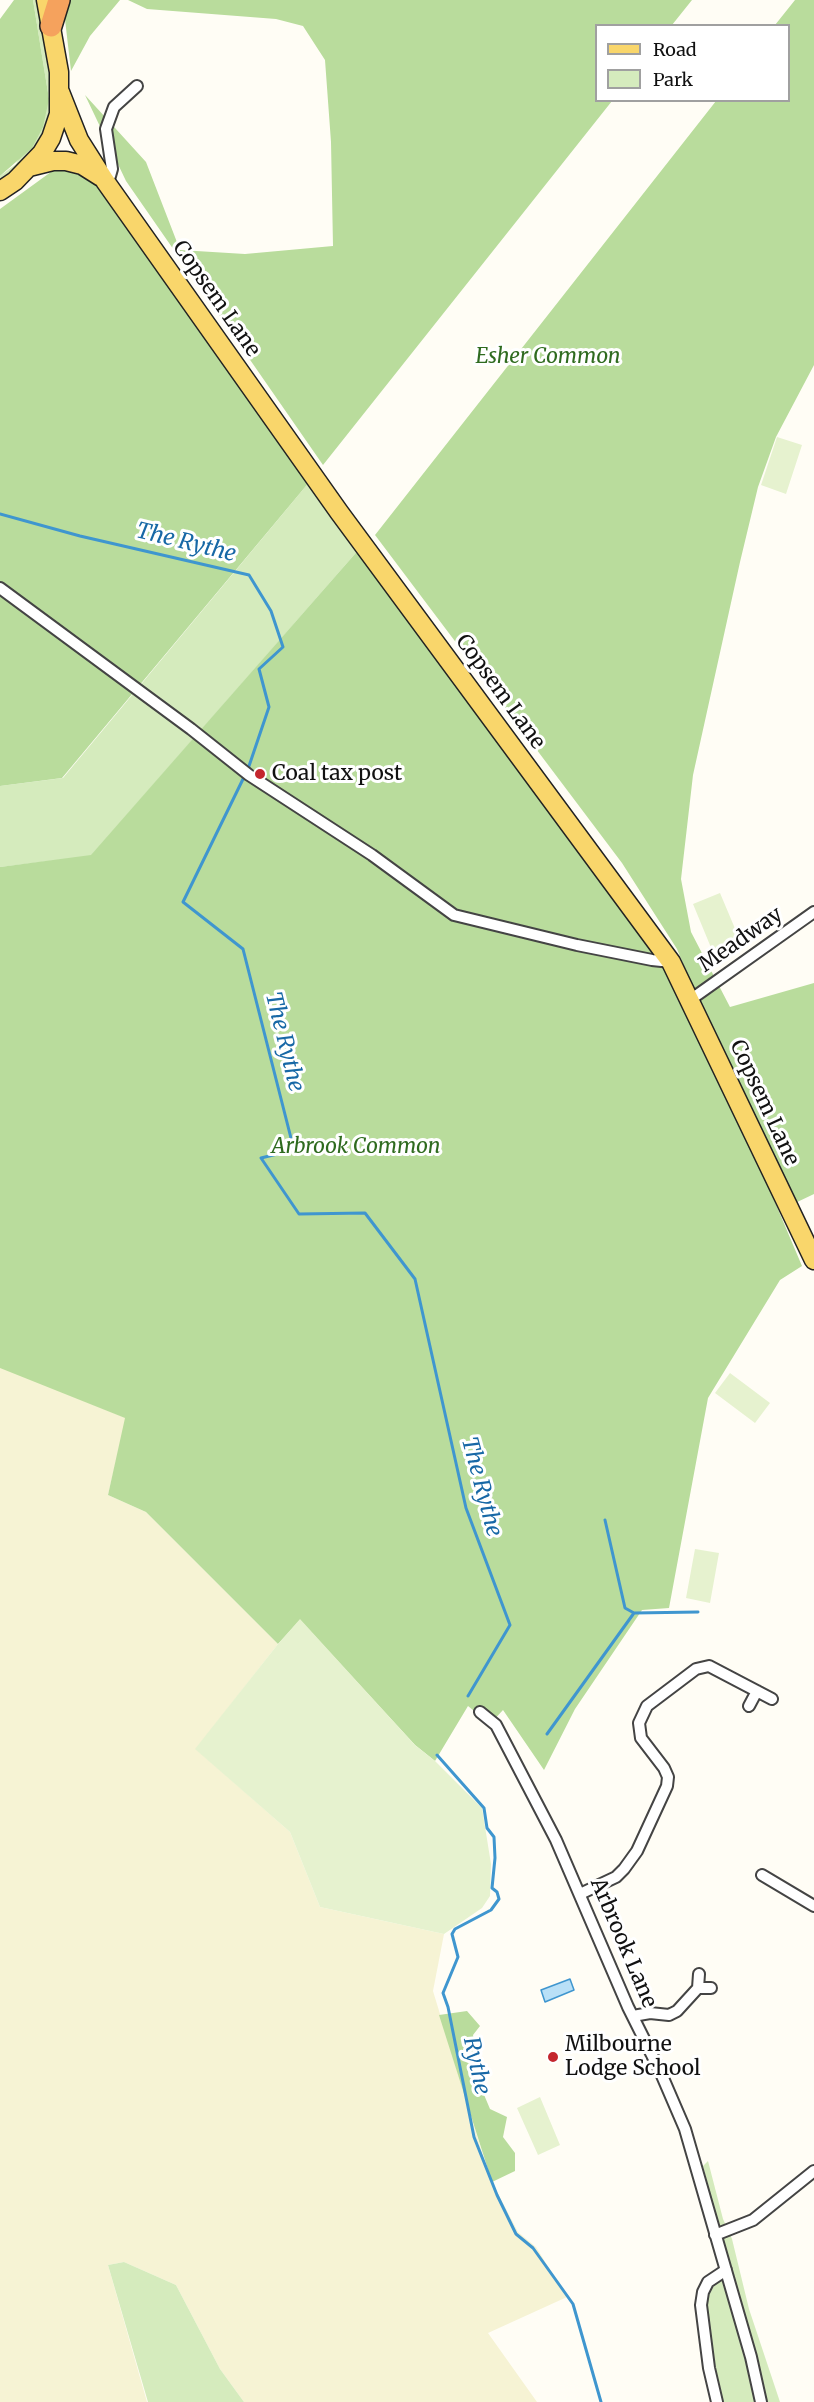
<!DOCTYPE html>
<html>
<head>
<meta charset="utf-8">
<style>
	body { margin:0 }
	#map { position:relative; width:814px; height:2402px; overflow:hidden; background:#fffdf5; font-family:Merriweather,serif }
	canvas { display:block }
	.legend { position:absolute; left:595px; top:24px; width:195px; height:78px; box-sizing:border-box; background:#fff; border:2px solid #a0a0a0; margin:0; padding:8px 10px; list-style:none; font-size:18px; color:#111 }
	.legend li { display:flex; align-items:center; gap:12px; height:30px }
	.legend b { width:30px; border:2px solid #a0a0a0 }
</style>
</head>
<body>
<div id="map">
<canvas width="814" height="2402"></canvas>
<ul class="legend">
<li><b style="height:8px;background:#f9d66b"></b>Road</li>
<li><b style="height:16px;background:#d5ebbd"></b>Park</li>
</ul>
</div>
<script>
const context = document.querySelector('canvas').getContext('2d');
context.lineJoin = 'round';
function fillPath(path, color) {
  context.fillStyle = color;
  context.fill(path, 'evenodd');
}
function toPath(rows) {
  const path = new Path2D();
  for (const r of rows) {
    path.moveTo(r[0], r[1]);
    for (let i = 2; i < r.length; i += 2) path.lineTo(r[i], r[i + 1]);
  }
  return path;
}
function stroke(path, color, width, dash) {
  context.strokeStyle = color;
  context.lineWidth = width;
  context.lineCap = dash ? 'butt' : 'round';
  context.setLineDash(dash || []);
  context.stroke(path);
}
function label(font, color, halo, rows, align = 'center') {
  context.font = font + ' Merriweather,serif';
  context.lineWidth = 6;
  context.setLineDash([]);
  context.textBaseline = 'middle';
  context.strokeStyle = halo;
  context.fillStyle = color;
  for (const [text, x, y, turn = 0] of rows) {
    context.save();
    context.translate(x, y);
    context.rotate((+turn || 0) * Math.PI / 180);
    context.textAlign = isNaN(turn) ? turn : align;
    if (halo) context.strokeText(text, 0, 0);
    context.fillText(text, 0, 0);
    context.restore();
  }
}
fillPath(toPath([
	[0,1367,126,1418,108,1495,146,1512,278,1644,196,1749,290,1832,320,1907,444,1934,433,1991,484,2159,492,2182,518,2232,536,2247,567,2297,488,2333,537,2402,244,2402,220,2369,176,2285,124,2262,108,2265,147,2402,0,2402]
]), '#f6f3d4');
fillPath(toPath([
	[33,0,40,0,55,105,39,147,0,182,0,176,16,164,49,99],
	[311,480,361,547,91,856,0,867,0,786,63,778],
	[708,2161,723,2219,732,2239,749,2309,780,2402,724,2402,718,2385,707,2305,708,2292,720,2280,731,2273,703,2166],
	[124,2262,176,2285,220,2369,244,2402,148,2402,108,2265]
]), '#d5ebbd');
fillPath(toPath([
	[14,0,33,0,49,99,43,127,32,148,0,176,0,19],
	[71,0,120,0,90,36,71,71,64,11],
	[128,0,692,0,672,25,596,26,596,100,612,101,323,465,126,181,85,95,146,162,180,250,245,254,333,246,331,142,325,60,303,26,276,19,147,9],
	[795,0,814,0,814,365,776,437,758,487,740,562,693,775,681,879,691,932,730,1007,814,983,814,1194,793,1204,706,1019,677,949,622,863,375,535,716,101,788,100,788,26,775,25],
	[55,169,92,175,311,480,62,778,0,786,0,209],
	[361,547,641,928,705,1037,802,1266,780,1280,708,1398,669,1608,642,1610,575,1709,544,1770,503,1710,490,1724,468,1706,435,1761,415,1745,300,1620,278,1644,146,1512,108,1495,125,1418,0,1368,0,867,91,855],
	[467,2011,480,2026,473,2035,477,2057,477,2078,490,2109,507,2117,503,2137,515,2153,515,2171,492,2182,439,2015]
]), '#b9dc9c');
fillPath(toPath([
	[777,437,802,445,786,494,761,485],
	[720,893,739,938,712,950,693,904],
	[730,1373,770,1403,755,1423,715,1393],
	[695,1549,719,1553,710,1603,686,1598],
	[300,1619,415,1745,435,1761,482,1808,491,1864,490,1896,482,1908,444,1934,320,1907,290,1832,195,1749,278,1644],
	[540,2097,560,2145,538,2155,517,2108]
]), '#e6f2cf');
const water = toPath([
	[570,1979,574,1990,545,2002,541,1990,570,1979]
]);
fillPath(water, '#b9e0f7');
stroke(water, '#3f96cf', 1.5);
stroke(toPath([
	[0,514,80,536,249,575,271,611,283,647,259,669,269,707,248,769],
	[245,775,183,902,243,949,294,1150,261,1158,299,1214,365,1213,415,1279,466,1508,510,1625,468,1696],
	[605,1520,625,1608,634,1613,698,1612],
	[547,1734,634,1613],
	[437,1755,484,1808,487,1828,494,1837,495,1858,492,1888,497,1892,499,1899,491,1910,455,1929,452,1934,458,1957,443,1993,448,2007,474,2137,497,2195,516,2234,533,2248,573,2304,601,2402]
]), '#3f96cf', 3);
const street = toPath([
	[105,181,110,176,112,169,106,129,114,107,137,86],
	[0,588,191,729,249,775,372,855,454,915,577,945,652,960,671,962],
	[690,1000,814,912],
	[749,1706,757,1691],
	[480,1712,496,1725,556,1840,628,2007,660,2071,685,2129,751,2357,761,2402],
	[762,1875,814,1906],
	[580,1894,616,1877,624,1869,637,1851,667,1786,668,1777,664,1768,641,1738,639,1723,647,1706,696,1669,709,1666,772,1699],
	[698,1988,711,1988],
	[633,2016,650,2013,669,2015,677,2011,698,1988,699,1974],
	[715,2235,753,2220,814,2171],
	[717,2402,709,2368,701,2305,703,2292,708,2282,726,2270]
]);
const primary = toPath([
	[60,92,79,140,105,181,339,512,671,962,814,1260],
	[29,167,53,161,66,161,82,165,101,177],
	[0,191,15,181,42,153,51,138,59,114,59,72,46,0]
]);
const highway = toPath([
	[51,26,59,0]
]);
stroke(street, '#444', 14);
stroke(primary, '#222', 21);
stroke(highway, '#222', 24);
stroke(street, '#fff', 10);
stroke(primary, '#f9d66b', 18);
stroke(highway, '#f5a25d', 21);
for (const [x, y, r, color] of [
	[260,774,6,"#c4262e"],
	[553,2057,6,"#c4262e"]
]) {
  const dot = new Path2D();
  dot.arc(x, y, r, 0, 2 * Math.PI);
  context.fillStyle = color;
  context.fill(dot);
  stroke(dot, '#fff', 2);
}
label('21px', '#111', '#fff', [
	["Copsem Lane",216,299,55],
	["Copsem Lane",500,692,54],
	["Meadway",741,940,-35],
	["Copsem Lane",764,1103,65],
	["Arbrook Lane",623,1943,67]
]);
label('italic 21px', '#2f6b1f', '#fff', [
	["Esher Common",548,357],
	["Arbrook Common",356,1147]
]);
label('21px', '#111', '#fff', [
	["Coal tax post",272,774],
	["Milbourne",565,2045],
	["Lodge School",565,2069]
], 'left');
label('italic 22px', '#1768a6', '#fff', [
	["The Rythe",186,543,14],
	["The Rythe",284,1042,76],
	["The Rythe",481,1487,75],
	["Rythe",476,2066,78]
]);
</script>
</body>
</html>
